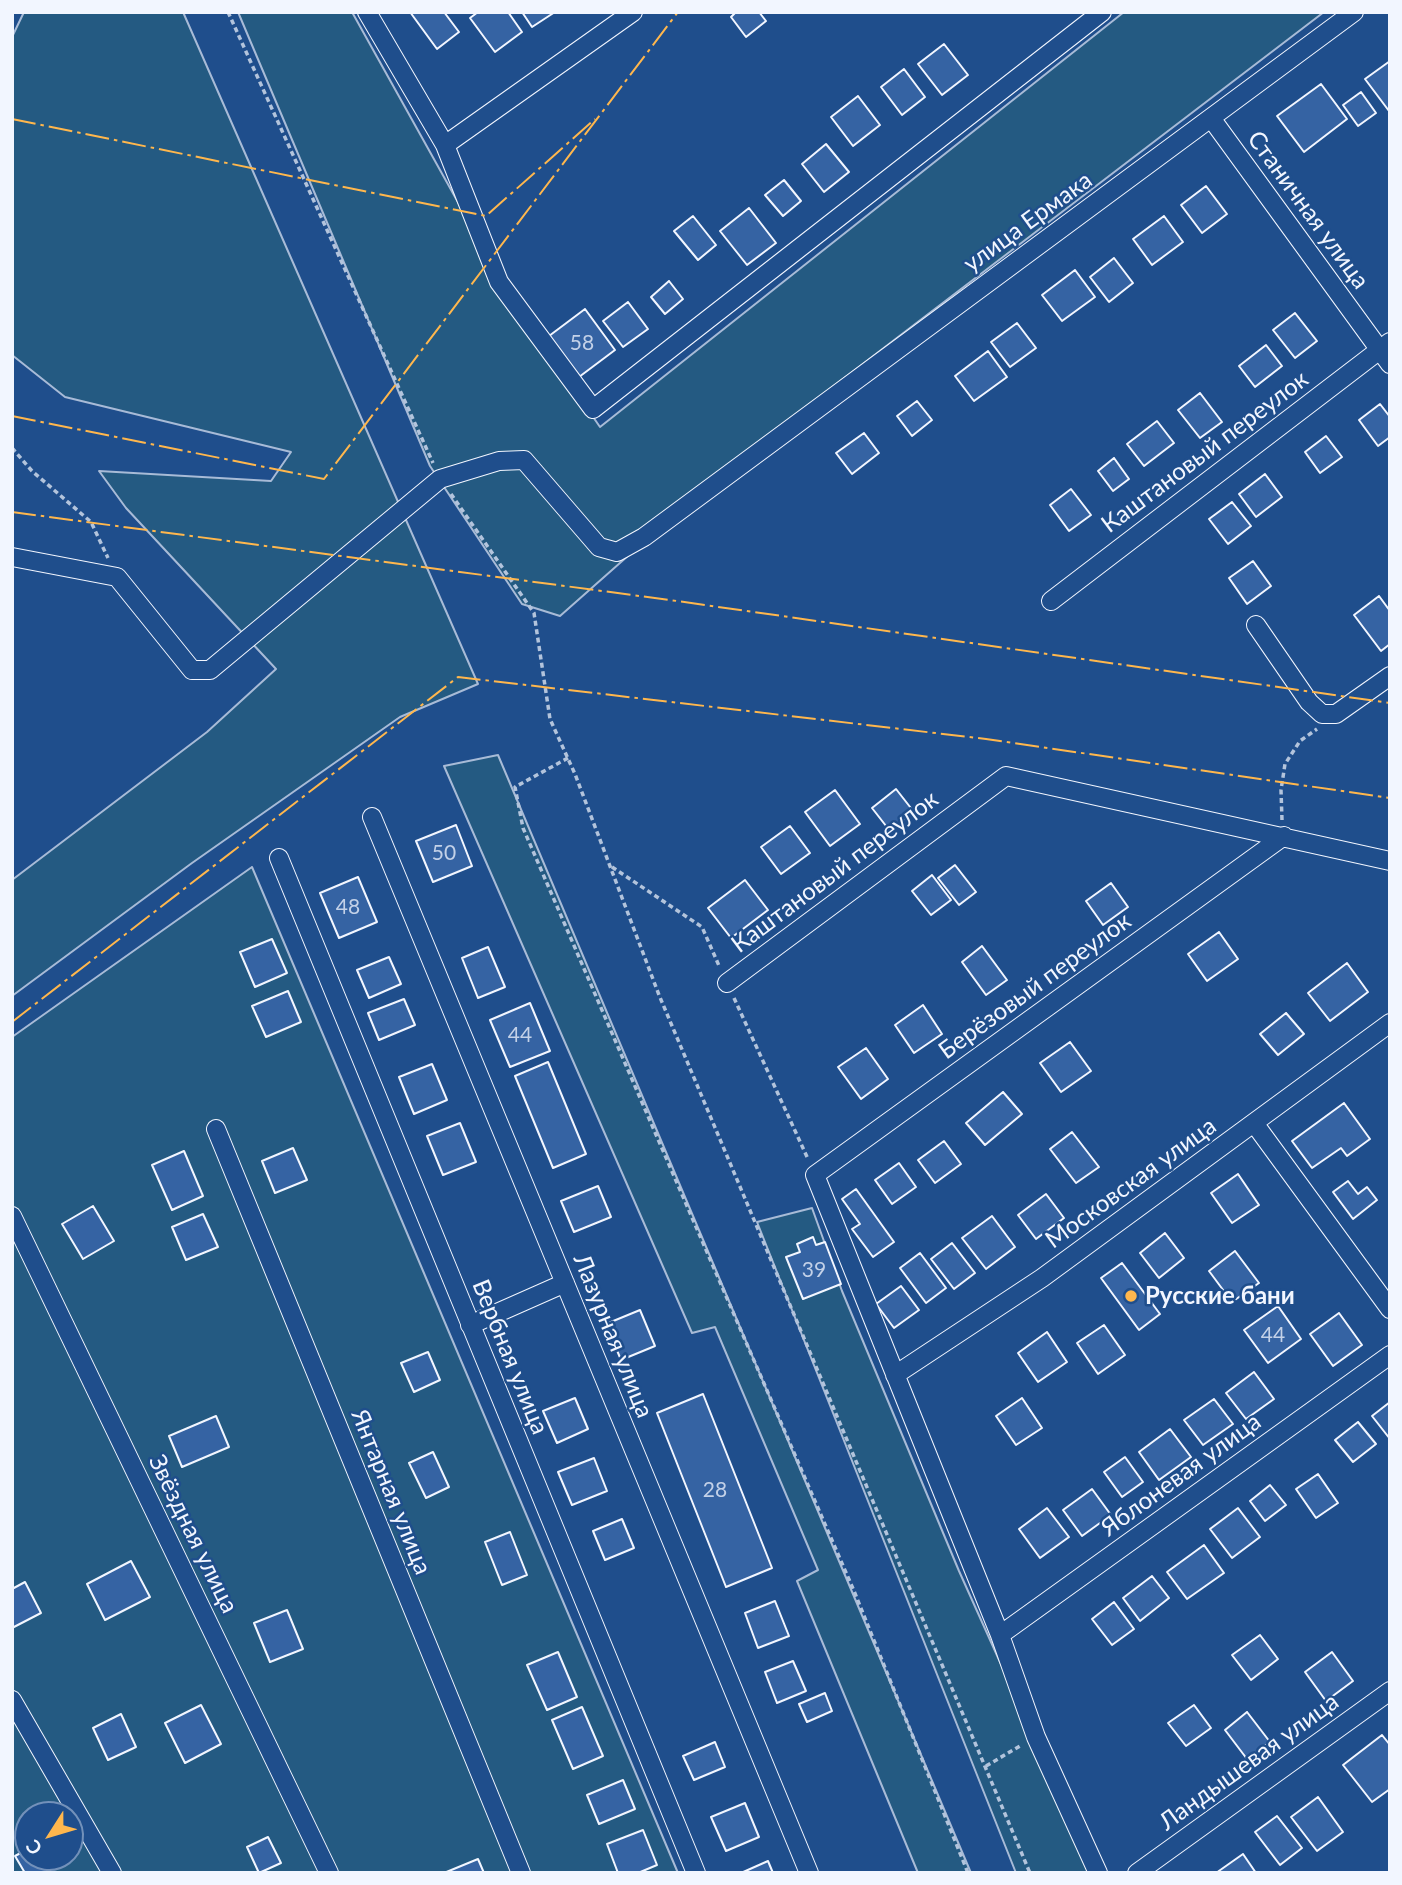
<!DOCTYPE html>
<html>
<head>
<meta charset="utf-8">
<style>
	body { margin:0 }
	#map { position:relative; width:1402px; height:1885px; overflow:hidden; background:#1f4e8c; font-family:Lato,sans-serif }
	canvas { display:block }
	.frame { position:absolute; inset:0; border:14px solid #f2f6ff; pointer-events:none }
	.north { position:absolute; left:14px; top:1801px; width:70px; height:70px; box-sizing:border-box; background:#1f4e8c; border:2px solid #7391ba; border-radius:50%; rotate:233deg; font-size:19px; font-weight:700; line-height:28px; text-align:center; color:#f2f6ff }
	.north::after { content:''; display:block; margin:auto; width:24px; height:32px; background:#ffb74d; clip-path:polygon(50% 0,100% 100%,50% 72%,0 100%) }
</style>
</head>
<body>
<div id="map">
<canvas width="1402" height="1885"></canvas>
<div class="frame"></div>
<div class="north">С</div>
</div>
<script>
const context = document.querySelector('canvas').getContext('2d');
context.lineJoin = 'round';
function fillPath(path, color) {
  context.fillStyle = color;
  context.fill(path, 'evenodd');
}
function toPath(rows) {
  const path = new Path2D();
  for (const r of rows) {
    path.moveTo(r[0], r[1]);
    for (let i = 2; i < r.length; i += 2) path.lineTo(r[i], r[i + 1]);
  }
  return path;
}
function stroke(path, color, width, dash) {
  context.strokeStyle = color;
  context.lineWidth = width;
  context.lineCap = dash ? 'butt' : 'round';
  context.setLineDash(dash || []);
  context.stroke(path);
}
function label(font, color, halo, rows, align = 'center') {
  context.font = font + ' Lato,sans-serif';
  context.lineWidth = 5;
  context.setLineDash([]);
  context.textBaseline = 'middle';
  context.strokeStyle = halo;
  context.fillStyle = color;
  for (const [text, x, y, turn = 0] of rows) {
    context.save();
    context.translate(x, y);
    context.rotate((+turn || 0) * Math.PI / 180);
    context.textAlign = isNaN(turn) ? turn : align;
    if (halo) context.strokeText(text, 0, 0);
    context.fillText(text, 0, 0);
    context.restore();
  }
}
const green = toPath([
	[24,12,183,12,478,684,400,717,192,863,12,996,12,880,207,732,276,669,126,508,99,471,271,481,291,452,65,397,12,355,12,37,24,12],
	[238,12,352,12,513,301,600,427,1124,12,1324,12,733,463,560,616,522,604,430,466,238,12],
	[498,755,971,1873,918,1873,797,1581,818,1570,715,1327,692,1333,444,766,498,755],
	[252,867,678,1873,12,1873,12,1037,252,867],
	[28,1815,70,1815,70,1857,28,1857,28,1815],
	[812,1208,842,1291,959,1571,1095,1873,1016,1873,757,1222,812,1208]
]);
fillPath(green, '#245a82');
stroke(green, '#a8bbd7', 2);
const building = toPath([
	[410,12,444,12,459,32,437,49,410,12],
	[478,12,508,12,522,32,495,52,470,18,478,12],
	[522,12,555,12,532,27,522,12],
	[736,12,759,12,766,21,746,37,731,17,736,12],
	[944,44,968,75,942,95,918,64,944,44],
	[1390,61,1390,110,1389,111,1365,79,1390,61],
	[904,69,925,97,902,115,881,87,904,69],
	[1321,84,1347,119,1304,152,1277,116,1321,84],
	[1361,92,1376,113,1358,126,1343,105,1361,92],
	[858,96,880,125,853,146,831,117,858,96],
	[826,144,849,172,824,192,802,164,826,144],
	[784,180,801,201,783,216,765,195,784,180],
	[1206,186,1227,214,1202,233,1181,205,1206,186],
	[749,208,776,243,747,265,720,231,749,208],
	[693,216,716,245,698,260,674,231,693,216],
	[1164,216,1183,242,1152,265,1133,239,1164,216],
	[1114,258,1133,283,1109,302,1090,277,1114,258],
	[1075,270,1095,297,1062,321,1042,295,1075,270],
	[669,281,683,299,665,314,651,297,669,281],
	[628,302,648,329,623,347,603,321,628,302],
	[585,309,615,350,579,377,549,336,585,309],
	[1295,313,1317,341,1295,358,1273,330,1295,313],
	[1017,323,1036,348,1010,367,991,342,1017,323],
	[1266,345,1282,366,1255,387,1239,366,1266,345],
	[988,351,1007,377,974,401,955,376,988,351],
	[1200,393,1222,422,1200,438,1178,410,1200,393],
	[917,401,932,420,912,436,897,416,917,401],
	[1380,404,1390,417,1390,437,1378,446,1359,420,1380,404],
	[1157,421,1174,443,1144,466,1127,444,1157,421],
	[864,433,879,453,852,474,836,453,864,433],
	[1326,436,1342,457,1320,473,1305,452,1326,436],
	[1114,458,1129,479,1113,491,1098,471,1114,458],
	[1265,474,1282,497,1256,517,1239,494,1265,474],
	[1071,489,1091,515,1069,531,1050,505,1071,489],
	[1232,502,1251,526,1228,544,1209,519,1232,502],
	[1253,561,1271,586,1247,604,1229,578,1253,561],
	[1379,596,1390,611,1390,644,1381,651,1354,615,1379,596],
	[896,789,914,812,890,831,872,808,896,789],
	[835,790,860,824,830,846,805,812,835,790],
	[456,825,472,866,433,882,416,841,456,825],
	[790,826,810,853,781,874,761,847,790,826],
	[955,865,976,892,959,905,938,878,955,865],
	[932,875,951,900,931,915,912,891,932,875],
	[358,877,377,922,339,938,320,893,358,877],
	[745,880,768,910,731,938,708,908,745,880],
	[1111,883,1128,907,1103,925,1086,901,1111,883],
	[1219,932,1238,959,1207,981,1188,954,1219,932],
	[272,939,287,973,255,987,240,952,272,939],
	[982,946,1007,980,986,995,962,962,982,946],
	[488,947,505,987,478,998,462,958,488,947],
	[389,957,401,984,369,998,357,970,389,957],
	[1347,963,1368,992,1330,1021,1308,993,1347,963],
	[288,991,301,1022,266,1037,252,1006,288,991],
	[404,999,415,1025,379,1040,368,1013,404,999],
	[530,1003,550,1051,510,1067,490,1020,530,1003],
	[923,1005,942,1034,914,1053,895,1025,923,1005],
	[1286,1013,1304,1034,1278,1055,1260,1034,1286,1013],
	[1070,1042,1091,1071,1061,1092,1040,1063,1070,1042],
	[866,1048,888,1079,861,1099,838,1067,866,1048],
	[548,1062,586,1154,553,1168,515,1076,548,1062],
	[432,1064,447,1100,414,1114,399,1077,432,1064],
	[1003,1092,1022,1114,985,1145,966,1123,1003,1092],
	[1344,1103,1370,1139,1347,1156,1341,1148,1312,1168,1292,1141,1344,1103],
	[460,1123,476,1162,443,1175,427,1136,460,1123],
	[1072,1132,1099,1167,1076,1183,1050,1149,1072,1132],
	[944,1141,961,1164,935,1183,918,1160,944,1141],
	[293,1148,307,1180,275,1193,262,1161,293,1148],
	[184,1151,203,1196,172,1210,152,1165,184,1151],
	[899,1163,916,1187,892,1204,875,1180,899,1163],
	[1238,1174,1259,1205,1232,1223,1211,1193,1238,1174],
	[1348,1181,1358,1194,1367,1187,1377,1200,1353,1219,1333,1192,1348,1181],
	[598,1186,611,1217,574,1232,561,1201,598,1186],
	[856,1189,894,1242,873,1257,852,1229,860,1224,842,1199,856,1189],
	[1046,1194,1064,1218,1036,1239,1018,1215,1046,1194],
	[93,1206,114,1241,83,1259,62,1224,93,1206],
	[203,1214,218,1247,186,1260,172,1227,203,1214],
	[992,1216,1015,1247,986,1269,962,1238,992,1216],
	[1165,1233,1184,1258,1159,1278,1140,1253,1165,1233],
	[813,1237,816,1245,825,1242,841,1284,803,1299,786,1257,800,1252,797,1244,813,1237],
	[952,1243,975,1273,954,1289,931,1259,952,1243],
	[1235,1251,1259,1283,1232,1302,1209,1271,1235,1251],
	[920,1253,946,1288,926,1303,900,1268,920,1253],
	[1122,1263,1160,1314,1139,1330,1101,1278,1122,1263],
	[901,1286,919,1310,894,1328,876,1304,901,1286],
	[1278,1306,1301,1339,1268,1363,1244,1330,1278,1306],
	[640,1310,655,1346,621,1360,606,1324,640,1310],
	[1339,1313,1362,1345,1333,1366,1310,1334,1339,1313],
	[1104,1325,1125,1355,1098,1374,1077,1343,1104,1325],
	[1047,1332,1067,1362,1038,1382,1018,1353,1047,1332],
	[428,1352,440,1380,414,1392,401,1363,428,1352],
	[1254,1372,1274,1399,1246,1419,1226,1393,1254,1372],
	[703,1394,772,1568,726,1587,657,1413,703,1394],
	[575,1398,588,1429,557,1443,543,1411,575,1398],
	[1022,1398,1042,1428,1016,1445,996,1416,1022,1398],
	[1214,1399,1233,1424,1203,1445,1184,1420,1214,1399],
	[1390,1402,1390,1439,1372,1416,1390,1402],
	[216,1416,229,1447,182,1467,169,1436,216,1416],
	[1358,1422,1376,1444,1353,1462,1335,1440,1358,1422],
	[1170,1429,1191,1457,1159,1480,1139,1452,1170,1429],
	[433,1452,449,1487,426,1498,409,1463,433,1452],
	[1125,1457,1143,1482,1122,1497,1104,1472,1125,1457],
	[594,1458,607,1491,572,1505,558,1472,594,1458],
	[1318,1474,1338,1503,1316,1518,1296,1489,1318,1474],
	[1270,1485,1286,1505,1265,1521,1250,1501,1270,1485],
	[1092,1489,1111,1515,1082,1536,1063,1510,1092,1489],
	[1047,1508,1069,1537,1040,1558,1019,1529,1047,1508],
	[1238,1508,1260,1537,1232,1558,1210,1529,1238,1508],
	[622,1519,634,1548,605,1560,593,1531,622,1519],
	[510,1532,527,1575,502,1585,485,1542,510,1532],
	[1204,1545,1224,1573,1187,1599,1167,1572,1204,1545],
	[131,1561,150,1597,105,1620,87,1584,131,1561],
	[1152,1576,1169,1598,1140,1621,1123,1598,1152,1576],
	[25,1582,41,1613,12,1628,12,1589,25,1582],
	[775,1601,789,1636,758,1648,745,1613,775,1601],
	[1114,1602,1134,1629,1112,1645,1092,1619,1114,1602],
	[287,1610,303,1649,270,1662,254,1623,287,1610],
	[1260,1635,1278,1659,1251,1680,1232,1655,1260,1635],
	[558,1652,577,1697,547,1710,527,1665,558,1652],
	[1332,1652,1353,1681,1326,1701,1305,1672,1332,1652],
	[793,1661,806,1691,777,1703,765,1672,793,1661],
	[825,1693,832,1711,807,1722,799,1704,825,1693],
	[201,1705,221,1744,185,1763,165,1723,201,1705],
	[1194,1705,1211,1728,1186,1746,1168,1723,1194,1705],
	[582,1707,603,1756,573,1769,552,1720,582,1707],
	[1247,1712,1270,1742,1247,1759,1225,1730,1247,1712],
	[121,1714,136,1747,108,1760,93,1728,121,1714],
	[1382,1735,1390,1745,1390,1789,1372,1802,1343,1765,1382,1735],
	[715,1742,725,1767,694,1780,683,1756,715,1742],
	[623,1780,635,1809,599,1824,587,1795,623,1780],
	[1318,1797,1343,1832,1317,1851,1291,1817,1318,1797],
	[745,1803,759,1837,726,1851,711,1817,745,1803],
	[1277,1816,1302,1848,1280,1865,1255,1832,1277,1816],
	[643,1830,657,1865,638,1873,618,1873,607,1844,643,1830],
	[268,1837,281,1863,259,1873,247,1847,268,1837],
	[28,1849,28,1857,70,1858,45,1873,25,1873,15,1856,28,1849],
	[1243,1854,1256,1873,1216,1873,1243,1854],
	[478,1859,484,1873,444,1873,478,1859],
	[768,1861,773,1873,741,1873,768,1861]
]);
fillPath(building, '#3563a3');
stroke(building, '#f2f6ff', 2);
const minor = toPath([
	[367,12,445,145,499,282,593,409,1102,12],
	[1211,118,1390,364],
	[445,145,633,12],
	[12,557,117,577,192,670,210,670,440,479,499,461,524,460,599,547,617,552,644,537,1354,12],
	[1051,601,1390,342],
	[1256,625,1309,702,1322,714,1336,714,1390,676],
	[372,817,809,1873],
	[279,858,696,1873],
	[727,983,1006,776,1390,861],
	[1254,1123,1390,1309],
	[216,1129,521,1873],
	[12,1216,329,1873],
	[470,1325,565,1283],
	[895,1375,1042,1278,1390,1023],
	[1000,1635,1390,1355],
	[12,1700,112,1873],
	[1098,1873,1036,1737,1000,1635,815,1175,1284,836],
	[1137,1873,1390,1691]
]);
stroke(minor, '#f2f6ff', 20);
stroke(toPath([
	[228,12,433,463],
	[12,448,32,471,91,522,108,558],
	[451,494,534,613,550,719,575,774,659,995,1030,1873],
	[568,758,515,787,523,828,854,1591,968,1873],
	[1282,820,1281,790,1285,764,1300,741,1317,729],
	[612,867,702,927,720,968],
	[734,998,808,1159],
	[986,1766,1020,1746]
]), '#b3c4dc', 3.5, [5, 3.5]);
stroke(minor, '#1f4e8c', 18);
stroke(toPath([
	[12,119,486,216,595,119],
	[12,416,324,479,678,12],
	[12,512,677,601,1390,703],
	[12,1022,458,677,986,739,1390,798]
]), '#ffb74d', 2, [24, 5, 3.5, 5]);
for (const [x, y, r, color] of [
	[1131,1296,7,"#ffb74d"]
]) {
  const dot = new Path2D();
  dot.arc(x, y, r, 0, 2 * Math.PI);
  context.fillStyle = color;
  context.fill(dot);
  stroke(dot, '#1f4e8c', 2.5);
}
label('21px', '#c3d1e8', null, [
	["58",582,343],
	["50",444,853],
	["48",348,907],
	["44",520,1035],
	["39",814,1270],
	["44",1273,1335],
	["28",715,1490]
]);
label('24px', '#f2f6ff', '#1f4e8c', [
	["Станичная улица",1308,210,54],
	["улица Ермака",1028,222,-36],
	["Каштановый переулок",1205,452,-37],
	["Каштановый переулок",835,872,-37],
	["Берёзовый переулок",1035,986,-36],
	["Московская улица",1131,1183,-36],
	["Лазурная улица",613,1336,68],
	["Вербная улица",510,1357,68],
	["Яблоневая улица",1181,1475,-36],
	["Янтарная улица",391,1492,68],
	["Звёздная улица",193,1534,64],
	["Ландышевая улица",1249,1762,-36]
]);
label('bold 24px', '#f2f6ff', '#1f4e8c', [
	["Русские бани",1145,1296]
], 'left');
</script>
</body>
</html>
